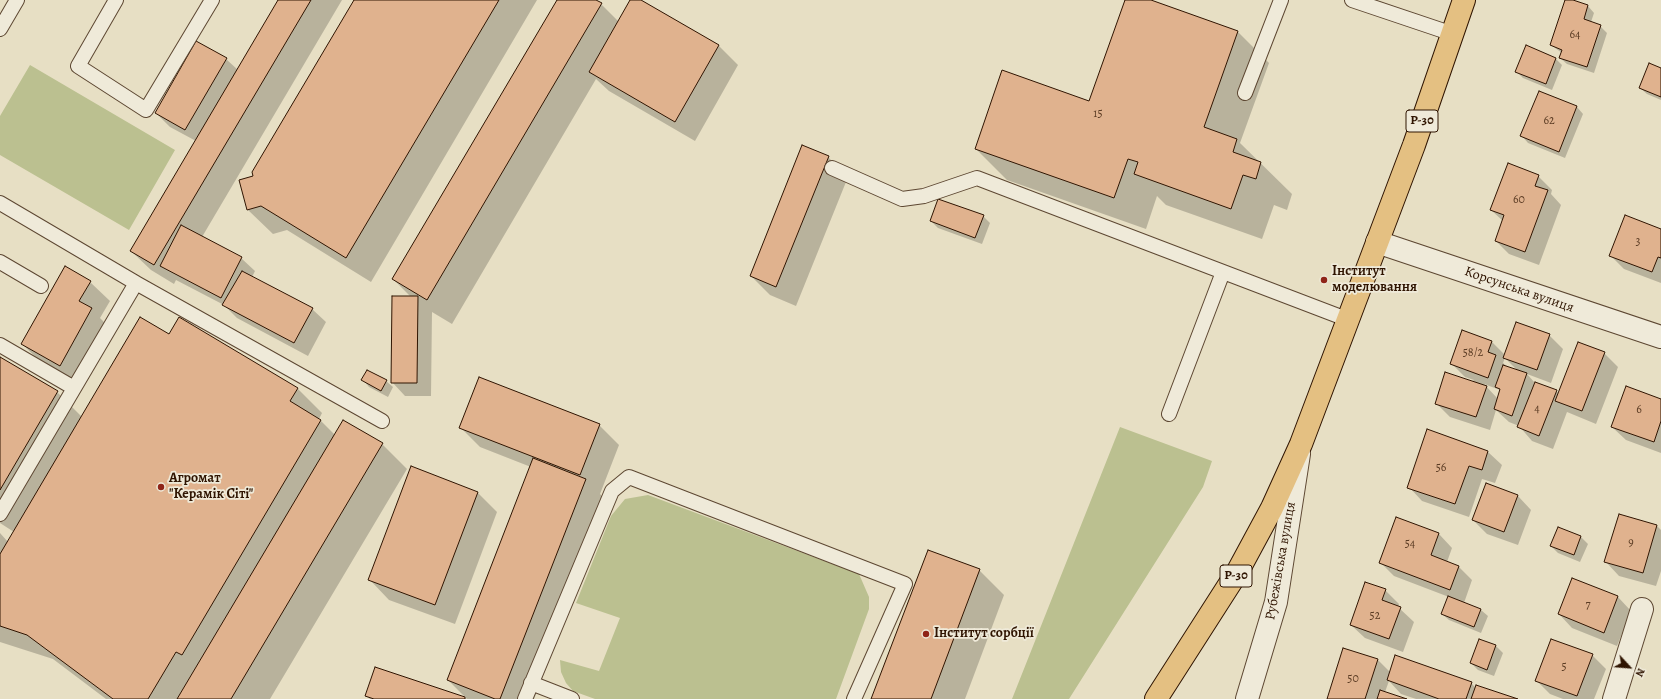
<!DOCTYPE html>
<html>
<head>
<meta charset="utf-8">
<style>
	body { margin:0 }
	#map { position:relative; width:1661px; height:699px; overflow:hidden; background:#e7dfc4; font-family:Alegreya,serif }
	canvas { display:block }
	.north { position:absolute; left:1609px; top:647px; width:40px; height:40px; -webkit-text-stroke:3px #efead9; paint-order:stroke; rotate:116deg; font-size:11px; font-weight:700; line-height:16px; text-align:center; color:#2f1401 }
	.north::after { content:''; display:block; margin:auto; width:14px; height:18px; background:#2f1401; clip-path:polygon(50% 0,100% 100%,50% 72%,0 100%) }
</style>
</head>
<body>
<div id="map">
<canvas width="1661" height="699"></canvas>
<div class="north">N</div>
</div>
<script>
const context = document.querySelector('canvas').getContext('2d');
context.lineJoin = 'round';
function fillPath(path, color) {
  context.fillStyle = color;
  context.fill(path, 'evenodd');
}
function toPath(rows) {
  const path = new Path2D();
  for (const r of rows) {
    path.moveTo(r[0], r[1]);
    for (let i = 2; i < r.length; i += 2) path.lineTo(r[i], r[i + 1]);
  }
  return path;
}
function stroke(path, color, width, dash) {
  context.strokeStyle = color;
  context.lineWidth = width;
  context.lineCap = dash ? 'butt' : 'round';
  context.setLineDash(dash || []);
  context.stroke(path);
}
function label(font, color, halo, rows, align = 'center') {
  context.font = font + ' Alegreya,serif';
  context.lineWidth = 3.5;
  context.setLineDash([]);
  context.textBaseline = 'middle';
  context.strokeStyle = halo;
  context.fillStyle = color;
  for (const [text, x, y, turn = 0] of rows) {
    context.save();
    context.translate(x, y);
    context.rotate((+turn || 0) * Math.PI / 180);
    context.textAlign = isNaN(turn) ? turn : align;
    if (halo) context.strokeText(text, 0, 0);
    context.fillText(text, 0, 0);
    context.restore();
  }
}
fillPath(toPath([
	[30,65,175,150,129,230,0,155,0,116],
	[1120,427,1212,461,1203,487,1069,699,1012,699],
	[648,495,859,574,869,597,869,609,836,699,595,699,573,691,566,683,561,672,560,660,599,671,620,618,576,603,611,516,625,499]
]), '#bbc090');
fillPath(toPath([
	[280,0,342,0,202,237,241,258,255,271,252,277,312,309,326,322,308,356,237,318,224,305,176,280,174,284,151,270,131,251,196,141,170,127,156,113,226,59,238,70],
	[355,0,537,0,371,282,287,230,273,234,248,210,254,176],
	[558,0,594,0,601,4,619,22,631,0,639,0,719,46,738,65,695,141,609,91,596,79,452,324,432,312,431,396,405,396,392,382,411,297,393,279],
	[1126,0,1148,0,1238,32,1269,63,1240,143,1292,194,1287,210,1274,205,1262,239,1166,205,1157,196,1146,229,1007,180,976,149,1090,102],
	[1566,0,1588,6,1594,13,1591,22,1600,26,1607,33,1594,73,1567,64,1560,58,1562,53,1551,45],
	[1556,59,1562,65,1552,90,1523,78,1516,71],
	[1661,69,1661,100,1647,94,1640,88],
	[1539,92,1577,107,1583,114,1565,158,1528,143,1522,136],
	[828,157,848,177,796,306,770,295,751,276],
	[1538,176,1552,190,1551,194,1561,205,1539,265,1509,254,1496,241,1503,221,1491,210],
	[983,216,990,223,982,244,938,228,931,221],
	[1661,230,1661,283,1624,269,1610,255],
	[90,282,110,301,100,318,111,329,80,385,42,363,22,344],
	[179,318,298,389,322,413,319,419,335,435,382,444,407,469,270,699,106,699,53,659,0,642,0,533,8,542,14,532,0,523,0,358,57,392,82,417,169,335],
	[1463,332,1492,342,1505,355,1549,335,1563,349,1551,383,1527,374,1535,383,1559,393,1604,353,1618,367,1596,424,1567,412,1553,449,1532,441,1519,426,1509,422,1496,410,1490,430,1450,417,1436,403,1474,380,1465,377,1451,363],
	[1505,358,1518,371,1508,367,1503,363],
	[1484,384,1500,390,1498,399],
	[363,380,386,381,393,387,388,397,369,387],
	[1661,400,1661,453,1626,440,1612,427],
	[599,425,619,445,600,494,610,504,534,699,370,699,366,696,376,668,467,699,448,680,531,467,480,447,460,427],
	[1428,431,1488,452,1502,465,1495,483,1482,479,1469,517,1422,501,1409,487],
	[1486,485,1518,496,1531,510,1518,545,1487,534,1473,520],
	[477,492,497,512,455,624,389,600,370,580],
	[1397,518,1439,534,1452,548,1447,562,1459,567,1472,580,1464,603,1481,610,1488,616,1481,633,1449,620,1442,614,1449,597,1394,576,1380,562],
	[1657,526,1661,530,1661,571,1656,586,1619,576,1606,562],
	[1558,528,1581,537,1588,544,1580,562,1558,553,1551,546],
	[979,570,1004,595,965,699,872,699],
	[1573,579,1618,597,1631,611,1617,646,1572,628,1559,614],
	[1385,590,1399,604,1398,607,1414,622,1403,652,1365,638,1351,625],
	[1496,646,1503,653,1494,676,1478,670,1471,663],
	[1592,655,1606,669,1594,699,1563,699,1550,694,1537,681],
	[1378,660,1390,672,1471,683,1476,688,1515,699,1416,699,1401,694,1389,681,1385,692,1404,699,1328,699]
]), '#0003');
const building = toPath([
	[278,0,311,0,154,265,130,251,278,0],
	[354,0,499,0,346,258,261,206,247,210,239,180,253,176,252,172,354,0],
	[557,0,596,0,602,3,427,300,392,279,557,0],
	[630,0,641,0,719,45,675,122,589,72,630,0],
	[1125,0,1151,0,1238,31,1204,127,1237,139,1233,152,1261,162,1256,179,1243,175,1231,209,1134,174,1138,162,1128,159,1114,198,975,149,1002,70,1089,101,1125,0],
	[1565,0,1573,0,1588,5,1584,19,1601,25,1587,67,1559,58,1562,50,1550,45,1565,0],
	[196,41,227,58,185,130,155,113,196,41],
	[1526,45,1556,58,1546,84,1515,72,1526,45],
	[1649,63,1661,68,1661,97,1639,88,1649,63],
	[1539,91,1577,106,1559,152,1520,136,1539,91],
	[802,145,829,156,776,287,750,276,802,145],
	[1508,163,1539,175,1535,186,1548,190,1525,252,1495,241,1504,215,1490,210,1508,163],
	[938,199,984,215,975,238,930,221,938,199],
	[1625,215,1661,229,1661,258,1658,257,1652,272,1609,256,1625,215],
	[181,225,242,257,221,298,160,266,181,225],
	[65,266,91,281,79,301,92,308,60,366,21,344,65,266],
	[242,271,313,308,294,343,222,305,242,271],
	[392,296,418,296,417,383,391,383,392,296],
	[140,317,169,334,179,317,298,388,290,401,321,420,182,655,176,652,148,699,113,699,27,635,0,626,0,554,140,317],
	[1516,322,1550,334,1537,370,1503,358,1516,322],
	[1462,330,1492,341,1488,352,1496,355,1488,378,1450,364,1462,330],
	[1578,342,1605,352,1582,411,1555,401,1578,342],
	[0,357,58,391,0,490,0,357],
	[1503,365,1527,373,1512,416,1494,409,1500,389,1495,387,1503,365],
	[367,370,387,380,381,391,361,380,367,370],
	[1445,372,1487,386,1476,417,1435,404,1445,372],
	[479,377,600,424,580,475,459,428,479,377],
	[1535,382,1557,390,1539,436,1517,427,1535,382],
	[1626,386,1661,399,1661,421,1654,442,1611,427,1626,386],
	[343,420,383,443,231,699,177,699,343,420],
	[1427,429,1488,451,1482,470,1469,466,1455,504,1407,488,1427,429],
	[533,458,586,479,500,699,495,699,447,680,533,458],
	[411,466,478,492,435,605,368,580,411,466],
	[1486,483,1518,495,1504,532,1472,520,1486,483],
	[1619,514,1657,525,1643,573,1604,562,1619,514],
	[1396,517,1439,533,1431,555,1459,566,1450,590,1379,563,1396,517],
	[1558,527,1581,536,1574,555,1550,546,1558,527],
	[928,550,980,569,931,699,871,699,928,550],
	[1572,578,1618,596,1604,633,1558,614,1572,578],
	[1365,582,1386,589,1382,600,1401,607,1389,639,1350,625,1365,582],
	[1448,596,1481,609,1474,627,1441,614,1448,596],
	[1479,639,1496,645,1487,670,1470,663,1479,639],
	[1551,639,1593,654,1577,696,1535,681,1551,639],
	[1343,648,1378,659,1365,699,1327,699,1343,648],
	[1395,655,1472,682,1466,699,1439,699,1387,680,1395,655],
	[375,667,465,697,465,699,374,699,365,696,375,667],
	[1476,685,1518,699,1471,699,1476,685],
	[1380,690,1407,699,1377,699,1380,690]
]);
fillPath(building, '#e0b28e');
stroke(building, '#2f1401', 1);
const service = toPath([
	[116,0,78,66,146,110,212,0],
	[1352,0,1453,34],
	[0,29,17,0],
	[1245,93,1281,0],
	[832,168,902,199,924,196,977,178,1349,320],
	[0,203,136,283],
	[0,262,41,286],
	[0,345,74,388],
	[1169,414,1223,272],
	[0,514,136,283,382,421],
	[531,683,572,699],
	[525,699,612,491,629,477,905,584,854,699]
]);
const minor = toPath([
	[1377,242,1661,337],
	[1247,699,1276,602,1299,454],
	[1614,699,1642,609]
]);
const primary = toPath([
	[1156,699,1238,571,1272,508,1301,444,1414,145,1464,0]
]);
stroke(service, '#5d4732', 16);
stroke(minor, '#5d4732', 24);
stroke(primary, '#2f1401', 24);
stroke(service, '#efead9', 14);
stroke(minor, '#efead9', 22);
stroke(primary, '#e4c082', 22);
for (const [x, y, r, color] of [
	[1324,280,4,"#8f2418"],
	[161,487,4,"#8f2418"],
	[926,634,4,"#8f2418"]
]) {
  const dot = new Path2D();
  dot.arc(x, y, r, 0, 2 * Math.PI);
  context.fillStyle = color;
  context.fill(dot);
  stroke(dot, '#efead9', 1.5);
}
label('12px', '#5b3c24', null, [
	["64",1575,35],
	["15",1098,114],
	["62",1549,121],
	["60",1519,200],
	["3",1638,242],
	["58/2",1473,353],
	["4",1537,409],
	["6",1639,410],
	["56",1441,468],
	["9",1631,543],
	["54",1410,544],
	["7",1588,605],
	["52",1375,616],
	["5",1564,667],
	["50",1353,679]
]);
for (const [x, y, w] of [
	[1422,121,32],
	[1236,576,32]
]) {
  const box = new Path2D();
  box.roundRect(x - w / 2, y - 11, w, 22, 3);
  context.fillStyle = '#efead9';
  context.fill(box);
  stroke(box, '#2f1401', 1);
}
label('bold 13px', '#2f1401', null, [
	["Р-30",1422,121],
	["Р-30",1236,576]
]);
label('bold 14px', '#2f1401', '#efead9', [
	["Інститут",1332,272],
	["моделювання",1332,288],
	["Агромат",169,479],
	["\"Керамік Сіті\"",169,495],
	["Інститут сорбції",934,634]
], 'left');
label('14px', '#2f1401', '#efead9', [
	["Корсунська вулиця",1519,290,19],
	["Рубежівська вулиця",1281,561,-80]
]);
</script>
</body>
</html>
